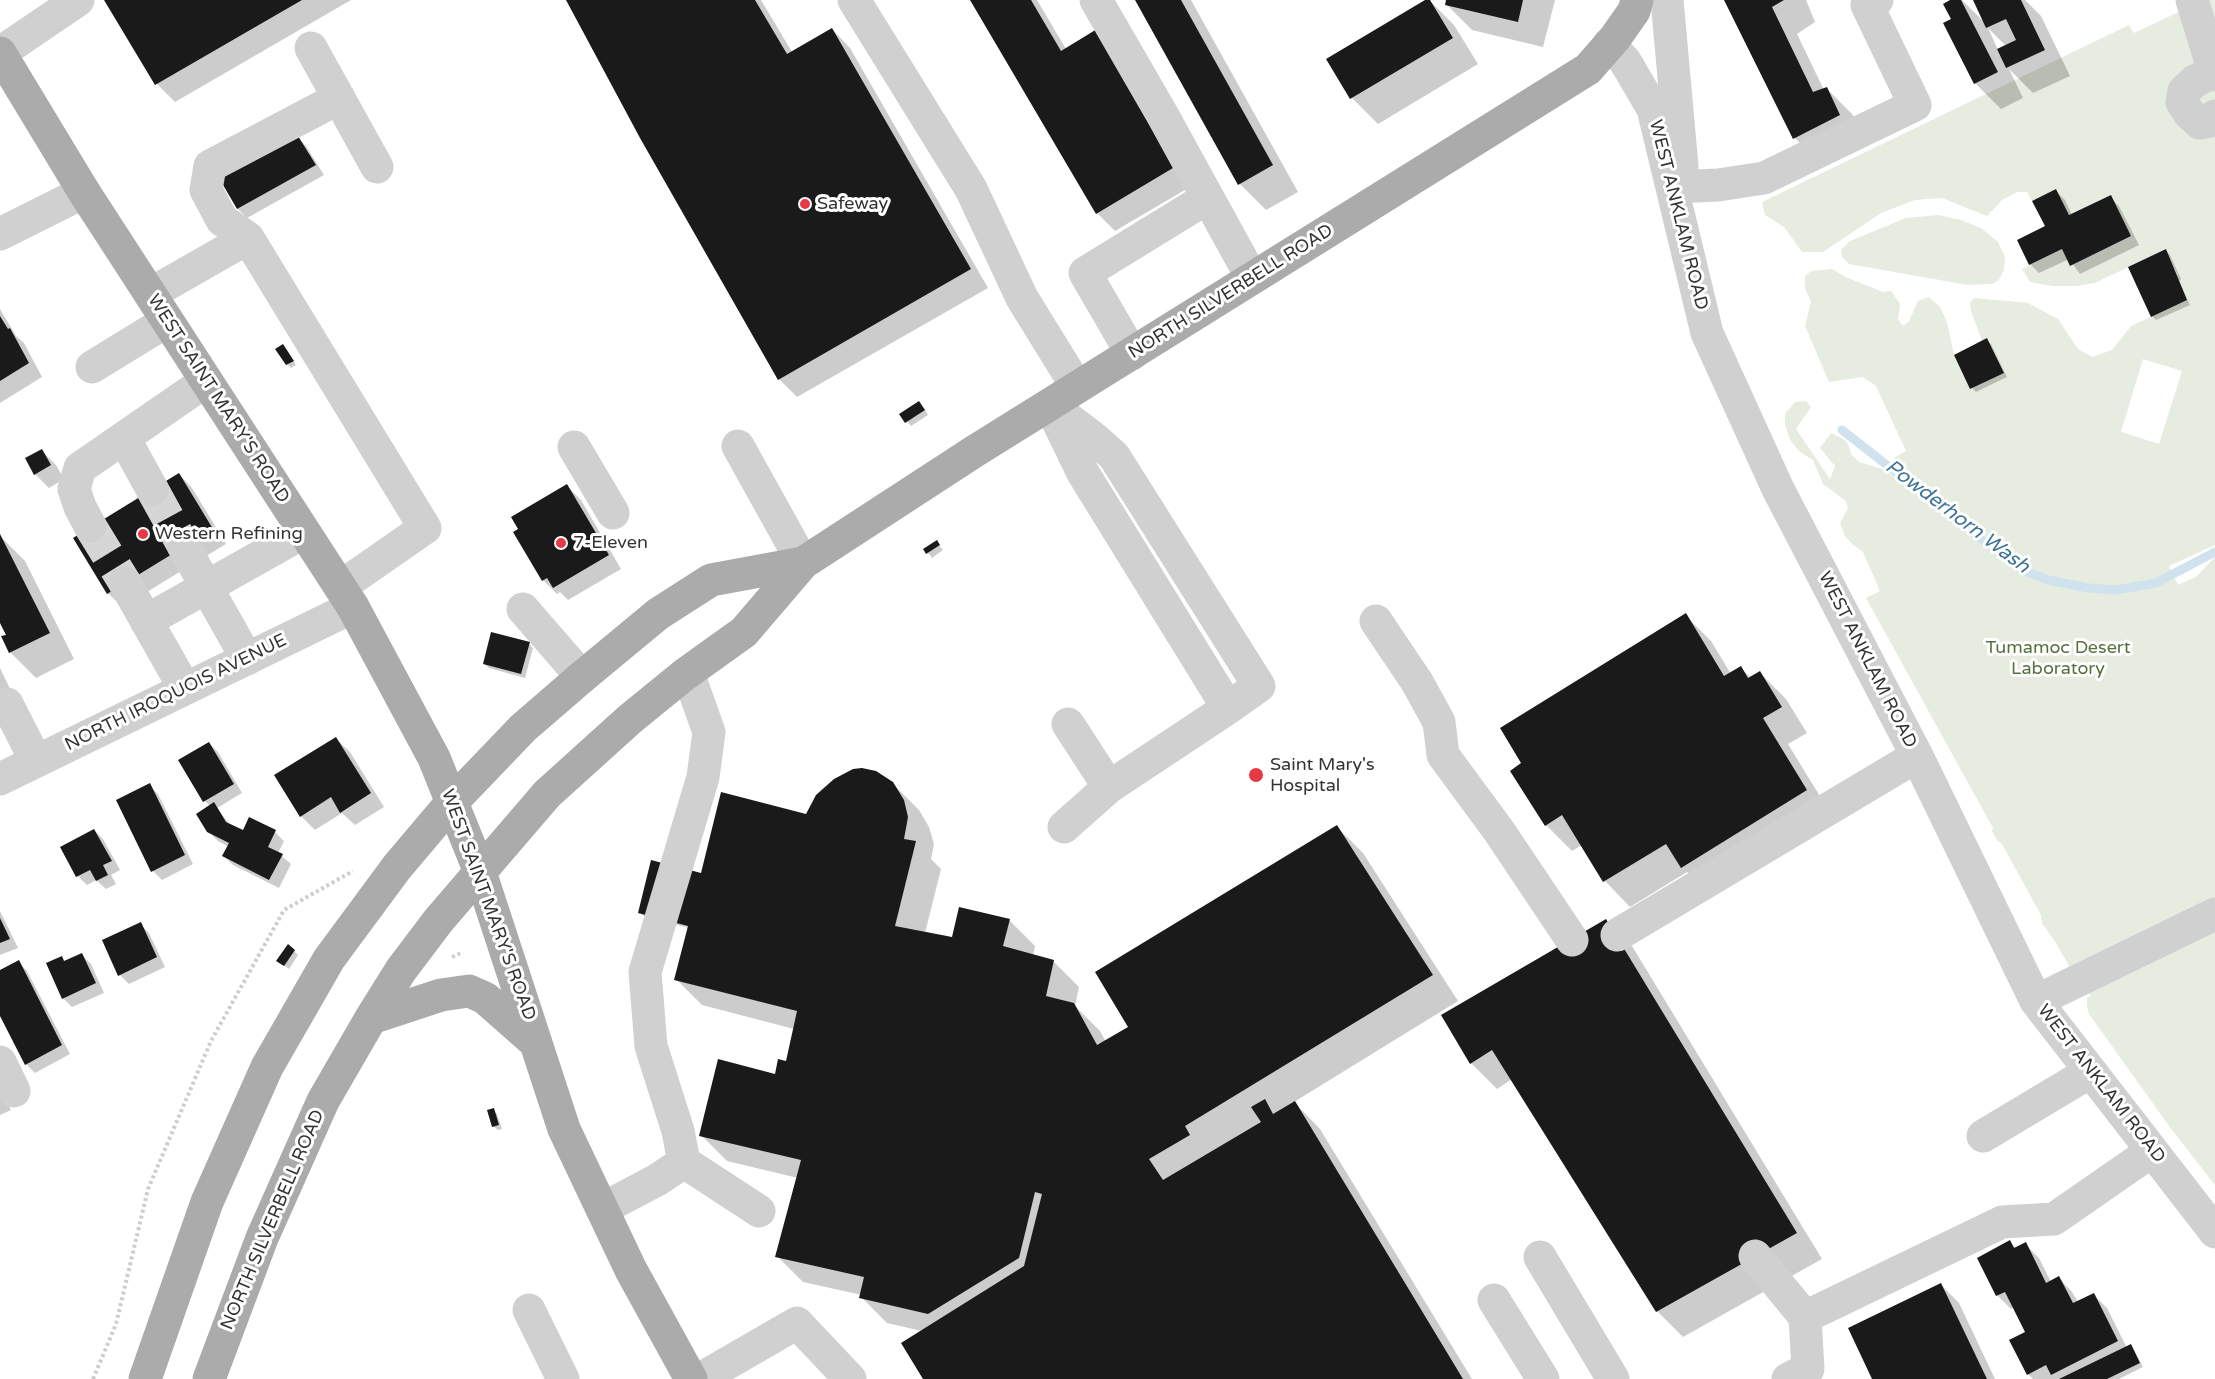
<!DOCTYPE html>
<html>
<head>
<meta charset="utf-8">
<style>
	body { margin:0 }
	canvas { display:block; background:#fff }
</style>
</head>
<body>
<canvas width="2215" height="1379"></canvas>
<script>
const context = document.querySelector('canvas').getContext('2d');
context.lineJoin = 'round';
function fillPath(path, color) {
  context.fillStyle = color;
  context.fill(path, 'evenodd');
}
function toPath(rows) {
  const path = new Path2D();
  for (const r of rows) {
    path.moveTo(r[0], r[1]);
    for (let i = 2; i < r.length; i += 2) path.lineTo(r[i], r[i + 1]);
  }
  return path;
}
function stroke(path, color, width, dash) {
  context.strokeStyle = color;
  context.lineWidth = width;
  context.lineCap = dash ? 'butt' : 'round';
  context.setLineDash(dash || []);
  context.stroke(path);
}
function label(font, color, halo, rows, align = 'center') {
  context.font = font + ' "Varela Round",sans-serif';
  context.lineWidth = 6;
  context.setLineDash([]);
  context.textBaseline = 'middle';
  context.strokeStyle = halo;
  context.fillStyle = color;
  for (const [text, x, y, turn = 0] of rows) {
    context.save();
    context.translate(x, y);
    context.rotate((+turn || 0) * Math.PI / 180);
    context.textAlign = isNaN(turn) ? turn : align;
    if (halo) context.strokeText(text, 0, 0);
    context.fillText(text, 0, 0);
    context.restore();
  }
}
fillPath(toPath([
	[2200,0,2215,0,2215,545,2169,566,2178,585,2196,577,2215,557,2215,1185,2172,1130,2089,1014,2087,1006,2087,998,2091,996,2070,968,2056,943,2042,923,2041,915,2002,844,1997,840,1992,831,1993,828,1866,598,1880,591,1863,552,1852,544,1845,536,1840,523,1848,508,1846,501,1823,484,1813,460,1800,452,1790,440,1785,424,1785,414,1795,402,1806,401,1811,407,1796,429,1830,479,1835,466,1820,448,1831,433,1845,440,1849,446,1851,454,1859,462,1885,470,1979,542,1987,537,1914,479,1894,458,1906,451,1876,386,1863,377,1829,382,1805,326,1811,302,1805,288,1805,276,1811,271,1832,269,1848,278,1883,292,1891,291,1900,304,1898,319,1902,325,1905,325,1909,321,1918,301,1929,297,1940,307,1947,322,1954,355,1971,389,2004,372,1988,338,1982,341,1971,311,1970,303,1974,298,2028,303,2058,319,2078,349,2092,357,2112,350,2131,326,2187,300,2176,276,2178,275,2166,249,2095,283,2076,286,2052,286,2030,282,2022,269,2062,249,2071,266,2131,236,2111,195,2069,215,2056,189,2032,201,2027,192,2017,192,2002,200,1987,216,1942,198,1915,200,1881,213,1823,252,1802,252,1784,227,1765,215,1762,202,2129,25,2134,33,2200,2],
	[2143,359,2182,371,2159,444,2121,432],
	[1938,215,1961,220,1981,228,1998,242,2005,257,2004,269,1999,280,1992,284,1968,285,1849,264,1842,257,1841,250,1850,241,1906,218]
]), '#e6ecdf');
fillPath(toPath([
	[106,0,351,0,175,102,157,84],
	[568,0,761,0,792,52,832,29,850,48,988,288,797,397,779,379],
	[972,0,1037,0,1066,49,1195,184,1115,231,1097,213],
	[1137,0,1191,0,1298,192,1266,210,1240,184],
	[1429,0,1454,25,1478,64,1378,124,1352,98,1328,59],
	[1447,0,1555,0,1543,47,1472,30,1446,4],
	[1726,0,1806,0,1815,22,1797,34,1824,90,1827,89,1853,115,1865,141,1821,164,1795,138],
	[1953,0,1962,0,1985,23,1974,0,2025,0,2041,16,2070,76,2033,93,2009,69,2023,98,2001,109,1975,83,1953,20],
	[1988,28,2006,46,1998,50],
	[297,137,306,146,324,175,247,218,238,209,221,178],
	[2056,191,2065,200,2072,215,2110,197,2119,206,2139,245,2080,274,2069,259,2039,273,2030,264,2047,227],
	[2166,251,2170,255,2181,279,2179,281,2190,305,2156,320,2152,316],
	[0,309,16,336,24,343,42,377,0,403],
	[1987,340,1991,344,2007,377,1976,392,1972,388],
	[286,350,296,365,291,368,287,364],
	[923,407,928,415,911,426,902,415],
	[42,451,56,465,64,479,49,488,35,474],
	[179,474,192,488,226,544,122,607,108,593],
	[567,486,581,500,621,569,568,600,560,592,557,594,543,580,515,532],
	[0,536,25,561,74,659,36,678,10,652,9,637,0,620],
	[936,542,943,550,932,558,925,549],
	[1685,615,1711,641,1731,674,1741,668,1751,678,1760,673,1786,699,1807,733,1788,744,1832,816,1708,893,1687,872,1630,907,1605,881,1582,845,1572,851,1546,825],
	[529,644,533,648,525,678,489,668,484,663],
	[0,668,11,691,0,696],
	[336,739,350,752,384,807,355,825,342,813,315,830,301,816],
	[209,743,218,752,242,793,217,808,230,825,243,832,275,832,284,841,278,853,291,864,279,888,233,865,224,856,229,847,218,841,209,832,210,806,205,801,180,760],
	[892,783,919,810,929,827,934,844,931,859,941,869,925,933,953,938,1009,920,1035,946,1033,956,1053,961,1079,987,1075,1006,1100,1031,1106,1042,1130,1027,1337,827,1363,853,1458,1001,1294,1102,1320,1129,1472,1379,925,1379,922,1331,887,1323,861,1297,862,1295,803,1282,777,1256,798,1178,727,1161,701,1135,776,1076,787,1063,794,1029,702,1005,676,979,689,928,644,916,640,912,806,815],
	[149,785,158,794,193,864,162,880,153,871],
	[94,830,103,839,120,870,111,875,116,884,106,889,96,880,87,885,78,876,62,847],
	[0,911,18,948,0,955],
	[1606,921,1632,946,1822,1259,1683,1337,1657,1311,1512,1079,1497,1089,1471,1063],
	[140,924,149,933,165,967,129,984,120,975],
	[294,951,298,955,289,969,278,961],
	[82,955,91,964,104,993,72,1007,63,998,61,958,66,962],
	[18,962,27,971,70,1054,35,1073,26,1064,0,1013,0,971],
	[0,1087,11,1110,0,1115],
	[493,1110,497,1114,502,1129,498,1130,493,1126],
	[2010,1242,2016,1248,2025,1244,2039,1258,2051,1282,2059,1278,2072,1292,2078,1302,2093,1294,2107,1308,2127,1348,2130,1346,2134,1350,2143,1367,2119,1379,2033,1379,2028,1374,2027,1333,2014,1307,2011,1309,1997,1295],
	[1941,1285,1959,1303,1995,1379,1874,1379]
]), '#0003');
stroke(toPath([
	[1842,430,2020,569,2048,580,2089,588,2116,590,2156,583,2215,552]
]), '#cfe2ee', 9);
fillPath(toPath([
	[104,0,302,0,155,85],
	[566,0,755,0,787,54,832,28,971,269,778,380,640,138],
	[970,0,1031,0,1061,51,1097,29,1178,165,1096,214],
	[1135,0,1181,0,1273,165,1238,185],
	[1425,0,1430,0,1453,38,1350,99,1326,59],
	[1446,0,1523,0,1518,22,1445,5],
	[1724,0,1784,0,1772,7,1813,92,1827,87,1840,115,1793,139],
	[1950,0,1961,0,1998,72,1974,84,1943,23,1951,19,1943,4],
	[1973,0,2021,0,2045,50,2006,68,1997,49,2016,40,2006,19,1986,28],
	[298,136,316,165,237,209,219,178],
	[2056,189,2069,215,2111,195,2131,236,2070,266,2062,249,2029,265,2017,240,2045,226,2032,201],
	[2166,249,2187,300,2151,317,2128,267],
	[0,316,8,329,10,328,29,363,0,381],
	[1987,338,2004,373,1970,389,1954,355],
	[283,344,294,361,286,365,275,349],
	[919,401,925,410,905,423,899,414],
	[42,449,51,465,34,475,25,458],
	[179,473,213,529,107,594,73,538],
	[567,484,609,555,553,588,547,578,542,581,513,532,518,529,511,517],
	[0,534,50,633,9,653,1,636,6,635,0,623],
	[937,540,940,545,926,554,923,549],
	[1686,613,1724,676,1741,666,1748,678,1760,671,1782,707,1763,718,1807,790,1681,868,1666,844,1603,882,1562,815,1545,826,1510,771,1521,763,1500,728],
	[491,632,530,642,521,674,483,664],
	[336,737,371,793,340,813,331,797,300,817,274,775],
	[209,742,234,784,203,802,178,760],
	[862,768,876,771,893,782,904,800,908,817,904,839,916,841,895,926,952,937,959,907,1010,919,1003,946,1054,960,1046,996,1074,1003,1097,1045,1128,1027,1095,972,1337,825,1433,975,1185,1126,1190,1135,1149,1159,1163,1180,1261,1122,1251,1107,1265,1099,1273,1114,1295,1101,1463,1379,923,1379,901,1343,1024,1266,1042,1194,1035,1192,1019,1258,928,1314,859,1298,864,1277,775,1257,801,1160,699,1136,718,1059,775,1074,778,1059,786,1061,797,1011,674,980,688,926,638,913,651,860,701,873,721,792,806,814,816,795,834,779,853,769],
	[150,783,185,855,151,872,116,800],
	[214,802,226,822,243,830,249,817,276,830,268,847,283,854,269,880,222,856,229,843,207,832,196,814],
	[94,829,112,861,103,865,108,875,96,881,90,870,76,877,60,847],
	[0,918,10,939,0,943],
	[1606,919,1797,1233,1656,1312,1492,1050,1470,1064,1441,1015],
	[141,922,157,957,118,976,102,940],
	[288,944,295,950,284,966,276,961],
	[82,953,96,983,62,999,46,963,62,956,64,961],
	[19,960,62,1045,25,1065,0,1016,0,970],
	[494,1108,499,1125,492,1127,487,1110],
	[2010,1240,2014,1248,2026,1242,2046,1283,2059,1276,2073,1303,2094,1293,2118,1341,2051,1375,2046,1365,2027,1375,2009,1340,2025,1332,2005,1292,1996,1296,1977,1258],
	[1941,1283,1987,1379,1872,1379,1848,1328],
	[2131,1344,2140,1363,2107,1379,2059,1379]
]), '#1a1a1a');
stroke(toPath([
	[152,489,184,547],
	[90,526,125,583]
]), '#d6d6d6', 33, [33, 16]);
stroke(toPath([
	[452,957,463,952],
	[93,1379,116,1324,148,1189,211,1041,284,910,353,871]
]), '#cdcdcd', 4, [3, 3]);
stroke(toPath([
	[854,0,971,189,1022,298,1077,387],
	[1096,0,1163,116,1252,278],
	[1667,0,1682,166],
	[2192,0,2215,75],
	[1609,44,1625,61,1653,109,1707,333,1778,489,1917,756,2036,1001,2215,1232],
	[311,48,377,167],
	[0,53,78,0],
	[2214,72,2195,81,2184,91,2182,102,2189,113,2200,123,2210,121,2215,116],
	[339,98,210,166,206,190,222,220,248,238,425,528,340,587],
	[1672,187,1718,185,1764,178,1915,105,1867,5,1877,0],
	[0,234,84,192],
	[150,294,248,238],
	[1132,354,1085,273,1207,198],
	[92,367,167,321],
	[124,438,152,489],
	[738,446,803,563],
	[574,447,613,513],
	[90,526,80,507,74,489,80,468,206,381],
	[184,547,247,659],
	[125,583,185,689],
	[523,609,582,677],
	[146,621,304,532],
	[1376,621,1417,682,1439,722,1443,755,1499,831,1572,940],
	[7,704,36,761],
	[1068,724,1109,787],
	[0,779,353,607],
	[1064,827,1109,787,1228,708,1259,686,1114,456,1096,440,1050,405,1083,473,1228,708],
	[1617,935,1917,756],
	[2036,1001,2215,914],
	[0,1062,14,1091],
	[1983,1136,2090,1072],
	[684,1162,759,1211],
	[602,1209,657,1180,684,1162,678,1131,651,1046,645,972,703,777,709,732,688,673],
	[1755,1256,1805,1317],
	[1540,1257,1613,1379],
	[1494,1300,1543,1379],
	[529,1310,563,1379],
	[700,1379,797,1323,850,1379],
	[1788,1379,1808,1369,1805,1317,2002,1222,2054,1219,2152,1151]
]), '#d0d0d0', 33);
stroke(toPath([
	[0,53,84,192,353,607,434,758,480,872,564,1129,631,1270,691,1379],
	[371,1018,441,995,469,991,485,998,535,1042],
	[145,1379,207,1202,267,1067,329,959,397,867,452,802,523,728,582,677,658,614,711,580,803,563],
	[209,1379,262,1238,323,1101,371,1018,401,970,438,921,547,794,630,719,684,675,744,632,803,563,975,451,1588,69,1615,38,1634,11,1637,0]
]), '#ababab', 33);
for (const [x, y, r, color] of [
	[805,204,6,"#e63946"],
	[143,534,6,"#e63946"],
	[561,543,6,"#e63946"],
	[1256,775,8,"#e63946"]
]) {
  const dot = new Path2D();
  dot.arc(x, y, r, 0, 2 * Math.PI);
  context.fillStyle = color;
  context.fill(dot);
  stroke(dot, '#fff', 2);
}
label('18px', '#333', '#fff', [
	["Safeway",817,204],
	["Western Refining",155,534],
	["7-Eleven",573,543],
	["Saint Mary's",1270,765],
	["Hospital",1270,786]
], 'left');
label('18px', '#333', '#fff', [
	["WEST ANKLAM ROAD",1678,215,76],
	["NORTH SILVERBELL ROAD",1231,292,-32],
	["WEST SAINT MARY'S ROAD",218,399,57],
	["WEST ANKLAM ROAD",1867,660,63],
	["NORTH IROQUOIS AVENUE",176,693,-26],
	["WEST SAINT MARY'S ROAD",488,905,70],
	["WEST ANKLAM ROAD",2101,1084,52],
	["NORTH SILVERBELL ROAD",273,1220,-67]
]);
label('18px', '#56703f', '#fff', [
	["Tumamoc Desert",2058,648],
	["Laboratory",2058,669]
]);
label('italic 20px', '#3f7597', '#fff', [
	["Powderhorn Wash",1957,517,37]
]);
</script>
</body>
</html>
